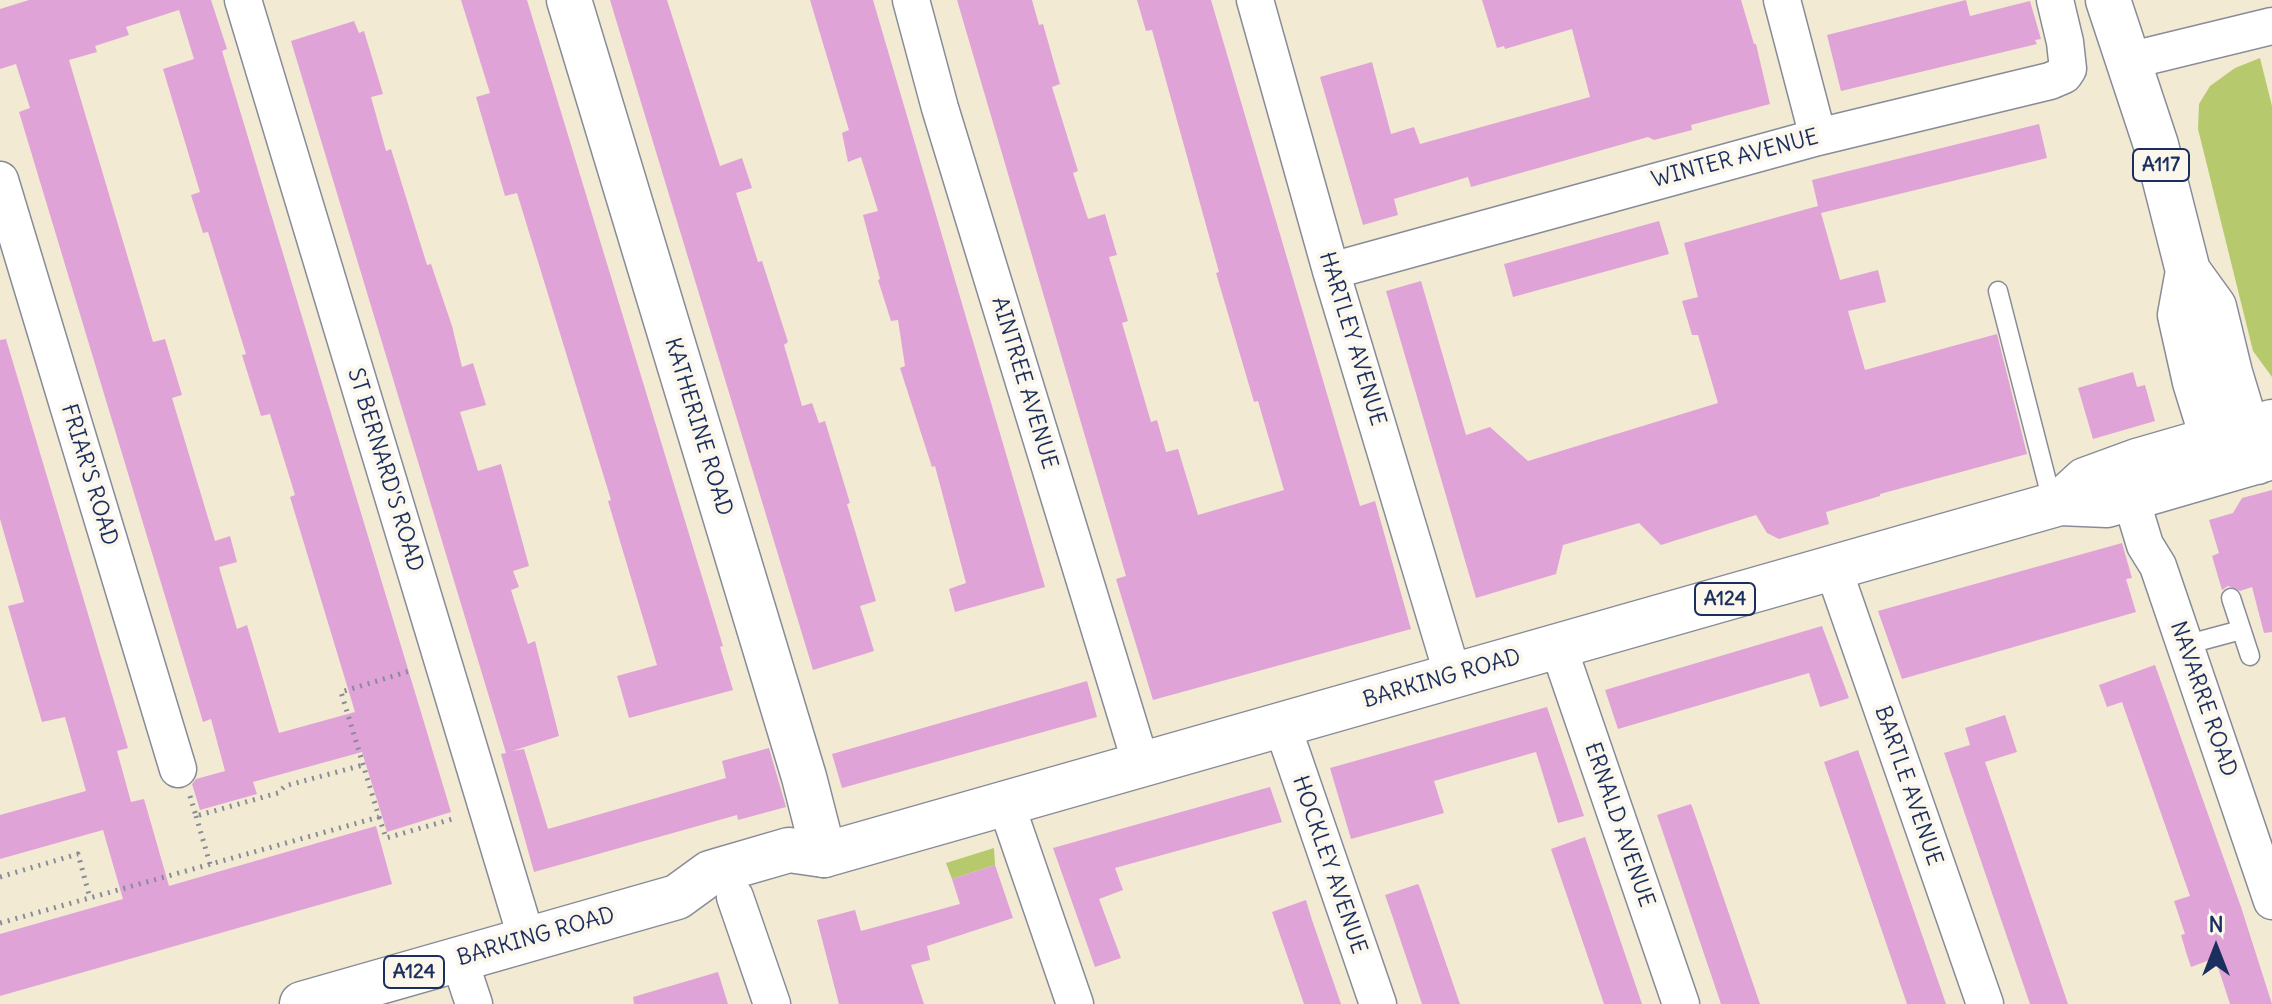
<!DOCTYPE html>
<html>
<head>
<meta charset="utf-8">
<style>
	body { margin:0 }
	#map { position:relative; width:2272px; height:1004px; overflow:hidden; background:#f3ead3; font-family:Delius,sans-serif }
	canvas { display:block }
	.north { position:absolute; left:2176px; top:908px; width:80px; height:80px; -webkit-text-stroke:6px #fbf7ec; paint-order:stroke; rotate:0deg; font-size:22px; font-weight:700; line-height:32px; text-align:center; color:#1b2f5e }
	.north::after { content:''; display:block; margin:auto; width:28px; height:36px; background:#1b2f5e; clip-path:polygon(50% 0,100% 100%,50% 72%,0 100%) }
</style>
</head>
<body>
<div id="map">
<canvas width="2272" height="1004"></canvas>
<div class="north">N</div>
</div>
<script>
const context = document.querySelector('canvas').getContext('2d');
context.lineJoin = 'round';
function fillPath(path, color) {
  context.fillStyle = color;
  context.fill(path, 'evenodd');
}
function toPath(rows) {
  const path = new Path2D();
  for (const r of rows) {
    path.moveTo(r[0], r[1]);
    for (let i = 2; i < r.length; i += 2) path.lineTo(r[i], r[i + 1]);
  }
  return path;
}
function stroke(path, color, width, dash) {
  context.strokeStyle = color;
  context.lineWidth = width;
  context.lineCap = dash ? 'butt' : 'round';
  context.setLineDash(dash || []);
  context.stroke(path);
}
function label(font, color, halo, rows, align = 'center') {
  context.font = font + ' Delius,sans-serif';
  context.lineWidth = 8;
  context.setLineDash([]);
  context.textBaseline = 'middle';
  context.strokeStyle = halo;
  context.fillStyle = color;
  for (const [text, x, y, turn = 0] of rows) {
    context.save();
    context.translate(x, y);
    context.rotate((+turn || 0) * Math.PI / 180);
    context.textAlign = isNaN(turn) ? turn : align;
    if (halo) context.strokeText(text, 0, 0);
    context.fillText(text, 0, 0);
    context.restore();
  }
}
fillPath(toPath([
	[2260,58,2272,106,2272,377,2253,351,2198,129,2199,104,2210,86,2235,68],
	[994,848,995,865,952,879,946,863]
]), '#b6c96d');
fillPath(toPath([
	[29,0,211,0,227,49,222,51,451,812,387,832,362,752,253,782,257,794,200,810,192,784,196,779,225,771,211,719,203,722,19,112,30,108,16,64,0,69,0,9],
	[179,10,194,59,163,69,200,192,191,195,203,233,208,232,246,354,242,355,261,416,270,414,295,495,290,497,355,712,279,733,247,625,237,629,219,567,237,562,230,536,215,541,172,398,182,395,165,339,153,342,69,60,97,52,95,46,129,35,126,27],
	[461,0,527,0,723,646,720,647,733,690,629,718,617,676,657,665,608,501,611,500,517,193,505,196,476,97,490,93],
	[610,0,667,0,720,166,742,158,752,188,736,193,758,262,762,261,788,342,784,345,802,406,812,403,819,423,825,421,850,503,847,504,876,601,860,606,874,651,813,670],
	[810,0,873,0,1045,587,955,612,949,589,966,583,935,466,932,467,900,368,905,366,898,320,891,321,878,280,880,279,863,215,878,211,861,157,848,162,842,133,849,130],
	[957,0,1032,0,1039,25,1043,24,1060,84,1052,87,1078,171,1073,173,1088,219,1105,214,1117,255,1109,257,1128,321,1122,323,1151,422,1157,420,1166,452,1178,449,1198,515,1284,490,1258,401,1254,402,1216,273,1219,272,1152,30,1146,31,1137,0,1211,0,1360,506,1375,501,1411,629,1153,700,1116,579,1126,576],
	[1482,0,1741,0,1754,44,1756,44,1770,104,1691,125,1692,130,1654,140,1648,137,1471,187,1468,177,1394,199,1398,215,1363,225,1320,77,1372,62,1391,134,1414,127,1420,144,1590,97,1572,29,1505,49,1504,46,1497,48],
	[1966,0,1970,16,2030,1,2041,39,2035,40,2037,44,1841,91,1827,35],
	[354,21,359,33,364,31,383,94,371,97,386,151,391,149,427,265,431,264,452,326,462,367,473,363,486,405,460,412,478,471,501,464,529,566,513,571,519,587,511,590,528,644,535,641,559,736,512,751,524,749,548,829,726,778,722,761,769,748,786,807,738,820,737,815,534,872,501,754,506,753,291,41],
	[2039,124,2047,158,1821,213,1840,280,1878,270,1886,302,1848,311,1865,370,1997,334,2027,454,1880,494,1880,496,1826,512,1829,524,1779,539,1767,533,1756,515,1661,545,1639,523,1563,545,1556,574,1476,598,1386,291,1421,281,1466,435,1490,427,1528,461,1718,403,1698,335,1692,335,1682,301,1698,297,1684,243,1818,206,1812,180],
	[1659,221,1669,254,1513,297,1504,264],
	[6,339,128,748,117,751,131,802,144,799,169,886,376,826,392,884,0,996,0,934,123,899,103,830,0,859,0,815,86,791,65,717,42,722,8,606,24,602,0,519,0,340],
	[2133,372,2137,387,2145,385,2155,421,2093,439,2078,388],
	[2272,490,2272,632,2264,633,2252,587,2240,591,2228,586,2222,590,2212,556,2219,553,2209,520,2233,513,2242,498],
	[2122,543,2132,578,2126,579,2136,612,1902,679,1878,611],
	[1822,626,1849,698,1820,707,1809,673,1618,729,1605,690],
	[2155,665,2241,907,2272,1004,2230,1004,2215,958,2191,967,2186,952,2181,935,2185,934,2174,901,2190,896,2122,702,2107,707,2099,685],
	[1087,681,1097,717,842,788,832,754],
	[1547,707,1584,816,1558,823,1536,752,1434,781,1444,813,1351,839,1330,768],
	[2005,715,2017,752,1985,762,2068,1004,2030,1004,1944,753,1970,745,1965,728],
	[1858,750,1865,770,1946,1004,1907,1004,1824,762],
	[1270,787,1282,822,1115,868,1123,890,1099,899,1121,958,1095,967,1053,848],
	[1691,804,1693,809,1760,1004,1721,1004,1657,815],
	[1585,837,1642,1004,1604,1004,1551,849],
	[995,865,1013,918,927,946,930,960,911,965,924,1004,839,1004,817,920,855,910,861,931,960,904,952,879],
	[1418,884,1420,888,1460,1004,1422,1004,1392,915,1385,895],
	[1306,900,1312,920,1341,1004,1304,1004,1272,912],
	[718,972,728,1004,634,1004,633,997]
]), '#dfa3d8');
const lane = toPath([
	[1998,291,2053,505],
	[2231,598,2250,656],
	[2185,645,2241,630]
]);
const street = toPath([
	[243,0,527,940],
	[911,0,940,108,1141,764],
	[1255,0,1331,271,1453,676],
	[1782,0,1818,137],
	[2128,61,2272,26],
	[0,180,178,769],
	[1331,271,1818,137,2050,81,2064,75,2068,69,2065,42,2055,0],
	[2131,499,2145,545,2158,566,2272,901],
	[1833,568,1985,1004],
	[1558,646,1681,1004],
	[1282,725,1378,1004],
	[1006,804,1075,1004],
	[735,897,772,1004],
	[459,959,474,1004]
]);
const secondary = toPath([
	[569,0,804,777,824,855]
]);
const primary = toPath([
	[2108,0,2156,145,2188,271,2214,307,2230,373,2257,462],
	[2188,271,2180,315,2195,382,2221,466],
	[2060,503,2107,505,2272,457],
	[302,1004,677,897,710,873,720,870,789,850,824,855,2053,505,2060,503,2085,480,2137,461,2272,422]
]);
stroke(lane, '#878c98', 21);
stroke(street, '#878c98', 39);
stroke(secondary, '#878c98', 47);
stroke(primary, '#878c98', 47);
stroke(toPath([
	[190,796,196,816,278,793,285,786,363,765],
	[196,816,210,864],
	[379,817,386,838,456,818],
	[0,877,78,854,90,898],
	[0,923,379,817,341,692,413,670]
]), '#878c98', 5, [2, 6]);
stroke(lane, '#fff', 18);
stroke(street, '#fff', 36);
stroke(secondary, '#fff', 44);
stroke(primary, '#fff', 44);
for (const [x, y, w] of [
	[2161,165,56],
	[1725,599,60],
	[414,972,60]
]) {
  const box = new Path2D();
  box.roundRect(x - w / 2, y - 16, w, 32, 6);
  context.fillStyle = '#fbf7ec';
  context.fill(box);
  stroke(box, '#1b2f5e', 2);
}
label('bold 20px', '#1b2f5e', null, [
	["A117",2161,165],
	["A124",1725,599],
	["A124",414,972]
]);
label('22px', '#1b2f5e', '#fbf7ec', [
	["WINTER AVENUE",1735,159,-15],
	["HARTLEY AVENUE",1352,339,73],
	["AINTREE AVENUE",1024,383,73],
	["KATHERINE ROAD",698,427,73],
	["ST BERNARD'S ROAD",385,470,73],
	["FRIAR'S ROAD",89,475,73],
	["BARKING ROAD",1442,679,-16],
	["NAVARRE ROAD",2203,699,71],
	["BARTLE AVENUE",1908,786,71],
	["ERNALD AVENUE",1619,825,71],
	["HOCKLEY AVENUE",1329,865,71],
	["BARKING ROAD",536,937,-16]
]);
</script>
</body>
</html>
